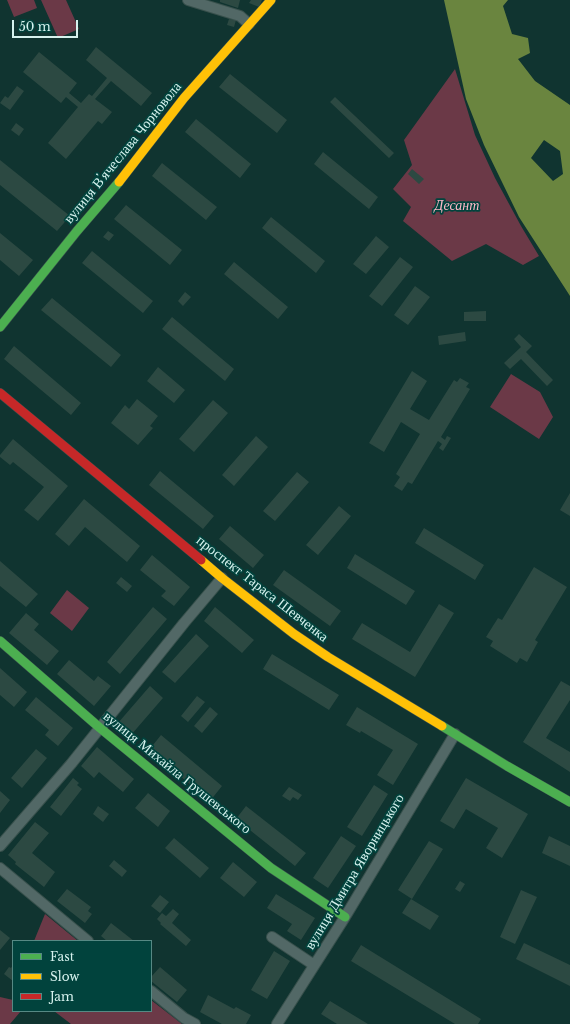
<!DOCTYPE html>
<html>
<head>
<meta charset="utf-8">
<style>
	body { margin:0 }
	#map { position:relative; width:570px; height:1024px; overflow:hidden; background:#103430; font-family:"Libre Baskerville",serif }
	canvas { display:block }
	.legend { position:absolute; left:12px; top:940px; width:140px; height:72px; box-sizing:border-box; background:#01433d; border:1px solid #568984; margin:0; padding:5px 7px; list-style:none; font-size:12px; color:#d6f2ee }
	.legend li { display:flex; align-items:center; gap:8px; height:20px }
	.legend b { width:20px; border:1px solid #568984 }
	.scale { position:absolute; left:12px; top:20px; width:66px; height:18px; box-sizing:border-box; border:2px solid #d6f2ee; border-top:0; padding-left:5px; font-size:12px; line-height:14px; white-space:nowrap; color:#d6f2ee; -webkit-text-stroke:3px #01433d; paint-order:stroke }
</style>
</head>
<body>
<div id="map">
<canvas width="570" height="1024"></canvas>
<ul class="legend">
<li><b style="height:5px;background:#4caf50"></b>Fast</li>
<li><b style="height:5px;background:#ffc107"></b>Slow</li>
<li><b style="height:5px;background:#c62828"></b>Jam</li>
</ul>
<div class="scale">50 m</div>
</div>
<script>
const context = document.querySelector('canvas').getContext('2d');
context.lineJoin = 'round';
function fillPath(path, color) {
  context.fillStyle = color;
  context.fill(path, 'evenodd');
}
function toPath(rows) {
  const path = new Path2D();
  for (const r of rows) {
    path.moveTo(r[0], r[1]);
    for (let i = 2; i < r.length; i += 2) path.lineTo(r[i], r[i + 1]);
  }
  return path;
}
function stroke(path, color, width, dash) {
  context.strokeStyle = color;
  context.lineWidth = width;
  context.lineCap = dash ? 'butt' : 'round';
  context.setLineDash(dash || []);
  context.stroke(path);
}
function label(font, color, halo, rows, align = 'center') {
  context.font = font + ' "Libre Baskerville",serif';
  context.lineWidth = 3.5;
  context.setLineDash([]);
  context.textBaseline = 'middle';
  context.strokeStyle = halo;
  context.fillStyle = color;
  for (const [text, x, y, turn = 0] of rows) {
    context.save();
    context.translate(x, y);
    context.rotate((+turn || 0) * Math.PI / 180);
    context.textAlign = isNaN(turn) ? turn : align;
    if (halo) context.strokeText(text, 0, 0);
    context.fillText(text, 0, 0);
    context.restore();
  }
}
fillPath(toPath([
	[7,0,34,0,37,8,14,17],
	[41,0,66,0,79,29,58,38],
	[455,69,475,135,495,178,521,226,539,256,523,265,486,244,452,261,403,221,411,207,393,189,412,165,404,140],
	[511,374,540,392,553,417,539,439,490,407],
	[67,590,89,608,72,631,50,613],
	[45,914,78,941,34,941],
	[0,997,13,1000,13,1011,21,1011,10,1024,0,1024],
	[151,1000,182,1024,71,1024,54,1011,151,1011]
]), '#6b3947');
fillPath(toPath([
	[444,0,508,0,503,6,512,34,528,38,530,53,518,59,535,81,570,105,570,296,519,217,484,145,466,99],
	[544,140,560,151,563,174,553,181,531,158]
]), '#6a853f');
fillPath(toPath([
	[220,0,240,0,238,8,220,2],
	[251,0,262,0,259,7,249,3],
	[229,19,236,20,234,27,227,25],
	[96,47,152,93,141,106,111,81,95,99,112,112,102,124,98,121,66,159,48,143,78,107,66,97,61,103,23,72,39,52,77,83,69,93,81,103,89,94,92,96,107,78,86,60],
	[230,74,287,120,277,133,219,87],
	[17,86,24,91,10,110,0,103,5,96,8,98],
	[335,97,394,153,389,158,330,102],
	[196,119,251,164,240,178,185,132],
	[16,123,24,129,19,136,11,130],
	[323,152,378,197,369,209,314,164],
	[0,160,70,216,57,231,0,185],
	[162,163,217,207,206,220,152,176],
	[412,169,424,179,419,184,408,174],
	[126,205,182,250,170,265,114,219],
	[271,217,325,261,316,273,262,228],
	[108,231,114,235,109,241,103,237],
	[0,233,33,260,19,276,0,260],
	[376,236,389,247,366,274,353,264],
	[92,251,153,301,143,313,82,263],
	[400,257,413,267,382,306,369,296],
	[234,262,288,307,278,319,224,274],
	[415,286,430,297,408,325,394,315],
	[185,292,191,297,183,306,178,301],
	[52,298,121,355,111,367,41,310],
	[486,311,486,321,464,321,464,312],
	[172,317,234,369,225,381,162,329],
	[465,332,466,341,439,345,438,336],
	[519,334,532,346,526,352,553,380,547,386,521,359,510,369,504,363,521,347,514,339],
	[14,346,81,403,71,415,4,359],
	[158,367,185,390,174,403,147,381],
	[412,371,427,381,410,409,429,420,454,380,457,382,460,378,469,383,466,387,470,389,441,437,445,440,447,436,451,438,443,451,439,448,442,444,438,441,412,484,408,482,402,491,394,486,400,477,396,474,420,434,401,422,384,452,369,443],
	[137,399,158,416,150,426,153,428,138,445,111,423,125,405,129,409],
	[213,400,228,413,194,452,179,439],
	[256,436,268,447,234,486,222,475],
	[13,439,68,486,38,521,24,510,44,487,13,462,10,465,0,457,0,455],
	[160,471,214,516,203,529,149,485],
	[297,472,309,482,275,521,263,511],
	[570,493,570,516,560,510],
	[84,499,140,546,127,562,85,527,69,546,55,534],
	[339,506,351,516,318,555,306,545],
	[230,526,264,555,253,568,219,539],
	[424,528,484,565,475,580,415,543],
	[355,554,415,591,406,605,347,568],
	[152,555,190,587,174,606,161,596,166,591,140,570],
	[0,561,38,594,26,607,0,586],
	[534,567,567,587,535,640,538,642,527,662,520,658,517,663,490,646,493,641,486,637,498,618,502,620],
	[284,570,341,611,330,626,273,585],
	[121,577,132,586,127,592,116,583],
	[439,604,454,613,415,677,352,639,362,623,410,652],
	[153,607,167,619,120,674,107,662],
	[215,607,254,640,242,653,204,621],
	[26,613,39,624,34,630,59,651,47,665,9,633],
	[196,634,209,646,175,683,162,672],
	[272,654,339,695,329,710,263,669],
	[69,660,94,681,98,676,111,686,94,706,57,674],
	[0,668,27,692,14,707,0,695],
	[561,681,570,686,570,700,546,738,570,752,570,772,523,742],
	[150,686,163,698,131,735,118,723],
	[197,696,205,702,188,722,181,716],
	[36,697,73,728,58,746,45,735,49,730,25,710],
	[210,707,218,714,202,733,194,726],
	[357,707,418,744,393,785,377,775,393,750,361,731,360,733,346,725],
	[161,735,222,786,210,801,149,750],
	[97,747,134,779,123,792,99,772,94,778,81,766],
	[36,749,47,758,22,788,11,778],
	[73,778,79,783,77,785,82,789,61,816,50,807],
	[466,778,528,814,502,858,486,848,498,828,466,809,454,829,440,821],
	[374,785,388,794,362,836,347,827],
	[289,787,302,795,298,800,293,797,290,801,282,796],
	[0,791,10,800,0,813],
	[148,793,170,811,158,827,135,808],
	[98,806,109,814,103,822,93,814],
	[246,806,306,853,295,866,236,819],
	[35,822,49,833,32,853,55,872,44,887,15,864,16,862,8,855],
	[341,836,356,846,328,888,313,878],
	[549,836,570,846,570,866,542,853],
	[174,838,209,868,200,878,165,848],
	[429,841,443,849,412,899,398,890],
	[114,860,127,871,122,877,109,866],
	[233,862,257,882,244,897,220,878],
	[460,881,465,884,460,892,455,889],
	[67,889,91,907,88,911,92,914,85,923,57,901],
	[521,890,537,897,515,944,500,937],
	[276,894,315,918,301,940,287,931,292,924,267,908],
	[160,895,169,902,160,913,151,906],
	[411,899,439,916,430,930,402,913],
	[173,909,179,914,172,923,191,940,186,946,160,924,161,923,157,919,162,913,166,916],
	[111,923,134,941,107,941,101,936],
	[0,930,10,938,0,950],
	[524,943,570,965,570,986,516,959],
	[361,945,481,1019,478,1024,455,1024,351,961],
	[274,951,290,961,267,999,251,990],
	[13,965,13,981,4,974,9,967,11,968],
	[160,967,187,990,177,1002,151,981,151,977],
	[208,995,234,1009,236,1007,251,1015,246,1024,222,1024,200,1012],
	[330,1001,368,1024,337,1024,321,1014]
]), '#2c4942');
const street = toPath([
	[188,0,240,16,249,24],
	[0,846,71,764,184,623,222,578],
	[0,868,88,941],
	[272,937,314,965],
	[151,991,184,1018,195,1024],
	[277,1024,345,917,455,734]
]);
const fast = toPath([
	[0,327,77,231,119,182],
	[0,641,100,728,271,868,345,917],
	[442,726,507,766,570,802]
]);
const slow = toPath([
	[119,182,184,98,271,0],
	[201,560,222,578,294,634,328,657,442,726]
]);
const jam = toPath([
	[0,393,201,560]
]);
stroke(street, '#38504c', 12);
stroke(fast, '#38504c', 10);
stroke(slow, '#38504c', 10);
stroke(jam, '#38504c', 10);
stroke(street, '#526866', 10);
stroke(fast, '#4caf50', 9);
stroke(slow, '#ffc107', 9);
stroke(jam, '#c62828', 9);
label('14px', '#d6f2ee', '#01433d', [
	["вулиця Вʼячеслава Чорновола",123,153,-51],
	["проспект Тараса Шевченка",262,589,38],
	["вулиця Михайла Грушевського",177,773,39],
	["вулиця Дмитра Яворницького",355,872,-59]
]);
label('italic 14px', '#fdb8c7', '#01433d', [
	["Десант",457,206]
]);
</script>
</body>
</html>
